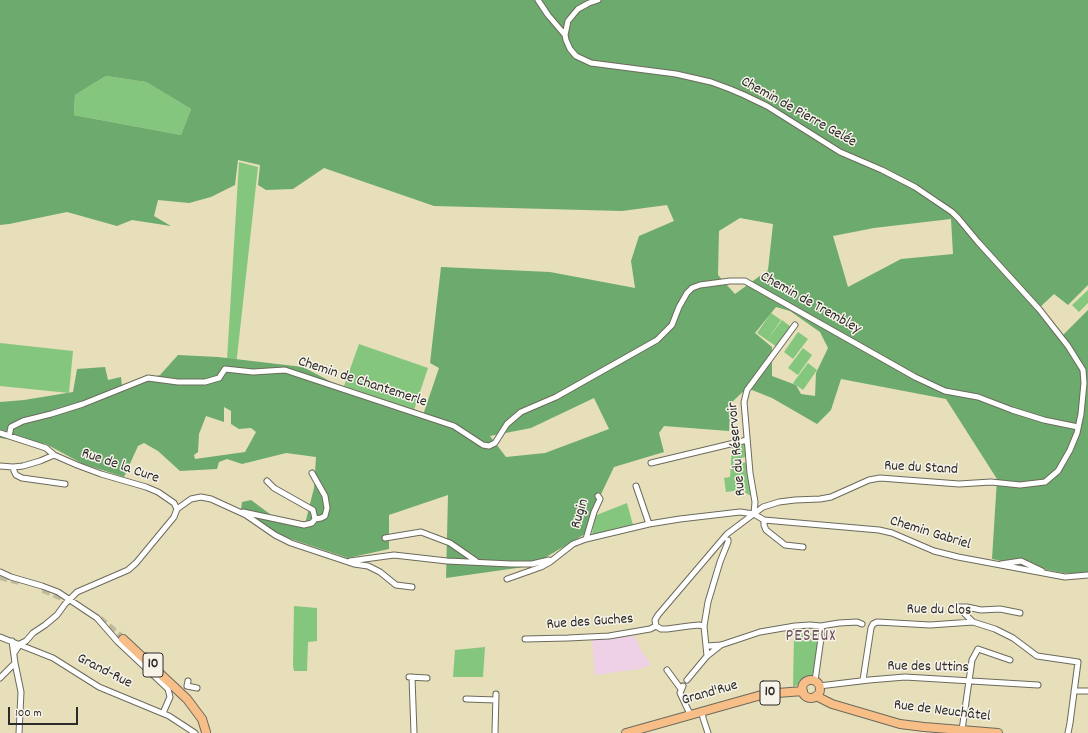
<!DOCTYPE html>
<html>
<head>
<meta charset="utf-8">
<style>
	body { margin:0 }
	#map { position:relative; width:1088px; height:733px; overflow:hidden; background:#e6dfba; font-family:Dekko,sans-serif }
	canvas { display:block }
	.scale { position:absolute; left:8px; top:707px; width:70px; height:18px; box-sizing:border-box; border:2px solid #2b2b2b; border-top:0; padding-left:5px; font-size:12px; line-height:14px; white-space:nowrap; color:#2b2b2b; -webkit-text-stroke:3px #f7f3e8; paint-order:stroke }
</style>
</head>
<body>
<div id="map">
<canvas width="1088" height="733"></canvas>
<div class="scale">100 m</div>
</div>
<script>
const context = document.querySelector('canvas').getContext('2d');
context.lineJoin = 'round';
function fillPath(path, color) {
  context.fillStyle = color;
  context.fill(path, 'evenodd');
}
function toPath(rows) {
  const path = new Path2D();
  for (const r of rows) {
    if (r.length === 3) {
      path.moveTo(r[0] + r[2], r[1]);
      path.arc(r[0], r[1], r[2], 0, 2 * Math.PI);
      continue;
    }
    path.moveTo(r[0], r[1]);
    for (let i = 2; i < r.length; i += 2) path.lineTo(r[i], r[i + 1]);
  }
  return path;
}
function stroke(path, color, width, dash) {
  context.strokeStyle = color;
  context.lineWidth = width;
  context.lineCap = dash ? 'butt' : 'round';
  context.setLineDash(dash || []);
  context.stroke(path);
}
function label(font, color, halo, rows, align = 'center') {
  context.font = font + ' Dekko,sans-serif';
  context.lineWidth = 3;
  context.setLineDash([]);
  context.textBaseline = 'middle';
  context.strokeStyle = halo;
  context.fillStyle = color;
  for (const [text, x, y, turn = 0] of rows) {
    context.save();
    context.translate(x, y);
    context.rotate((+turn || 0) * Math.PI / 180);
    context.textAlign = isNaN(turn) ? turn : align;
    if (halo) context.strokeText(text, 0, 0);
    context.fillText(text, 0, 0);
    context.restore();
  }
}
fillPath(toPath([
	[635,636,641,650,651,665,639,669,595,675,592,640]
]), '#eed0e7');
fillPath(toPath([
	[106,76,146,82,191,109,181,135,74,115,75,95],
	[239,162,258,167,235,375,226,376],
	[1088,290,1088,303,1079,312,1072,305],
	[771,313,781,320,767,340,757,333],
	[782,320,791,327,777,347,767,340],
	[798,332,808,339,793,359,784,352],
	[0,343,73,351,69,393,0,386],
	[359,344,428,368,414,410,344,386],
	[803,348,812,355,798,375,788,368],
	[808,363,817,370,803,390,793,383],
	[742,444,745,445,746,455,745,455,745,457,742,458,742,463,747,462,751,496,740,490,726,492,724,478,730,477,732,446],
	[627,503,633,525,592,535,594,516],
	[294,606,317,608,317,641,308,642,307,671,294,671,293,666],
	[819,632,815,672,811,676,804,678,797,685,793,687,794,634],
	[485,647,483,677,453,677,455,650]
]), '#85c67e');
fillPath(toPath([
	[0,0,1088,0,1088,285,1068,305,1054,294,1037,310,1060,338,1088,310,1088,573,1063,573,992,559,997,479,946,399,841,379,831,410,817,424,772,398,747,388,731,403,729,431,664,426,659,433,664,452,614,467,592,513,585,534,531,566,446,578,448,495,389,515,389,549,348,558,276,534,241,510,242,502,251,500,278,520,305,524,314,488,316,457,286,453,242,464,227,459,219,462,217,469,180,471,158,451,144,443,138,446,124,477,83,464,46,444,0,438,0,402,24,400,73,392,77,369,105,367,108,380,121,377,122,386,160,375,178,355,218,357,303,367,343,388,423,415,439,368,430,363,441,267,550,272,635,288,631,261,639,236,674,221,667,205,622,211,434,206,324,168,293,189,266,190,258,185,260,165,238,160,235,185,211,197,189,203,158,200,154,216,171,226,132,220,117,226,67,212,9,224,0,225],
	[106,76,146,82,191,109,181,135,74,115,75,95],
	[740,218,773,224,768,270,735,294,718,275,719,231],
	[951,219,953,254,901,259,848,287,833,236,874,228],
	[776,307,790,311,820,332,828,348,816,373,815,396,801,394,796,385,772,376,772,347,755,333],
	[594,398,609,429,545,453,506,457,490,436,531,428],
	[224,407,231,411,231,424,239,429,251,428,256,432,245,452,195,459,194,455,198,452,199,434,206,416,224,422]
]), '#6cab6d');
stroke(toPath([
	[0,576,19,581],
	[43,589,67,599],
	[99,619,123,639]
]), '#c1bb9d', 8, [8, 4]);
const street = toPath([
	[538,0,548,15,565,35],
	[598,0,589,3,578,9,568,21,565,35,566,40,570,49,576,56,591,63,676,74,711,82,730,89,744,95,767,106,840,152,882,170,915,187,952,212,958,218,978,242,1039,309,1068,346,1083,370,1084,383,1081,414,1077,433,1070,450,1058,471,1045,482,1020,485,991,482,959,484,880,478,869,480,831,497,820,499,795,500,779,502,763,507,727,534,658,615,655,620,656,626],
	[0,433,46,448,54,455,77,465,101,474,146,487,158,492,174,503,177,509],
	[9,436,11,427,23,421,51,414,83,404,148,378,178,382,205,382,219,378,225,369,253,372,285,370,454,426,483,445,489,446,495,443,507,424,521,412,556,397,657,340,672,325,679,307,687,293,692,288,700,285,730,281,745,281,915,377,945,391,978,397,1012,410,1044,420,1078,427],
	[651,463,747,440],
	[0,466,13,467,23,466,40,461,54,455],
	[13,467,14,471,16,475,22,478,65,484],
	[312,473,325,496,327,508,325,516,321,518,315,519],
	[636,486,649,524],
	[177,509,191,499,201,497,211,499,246,515,275,535,291,543,354,564,368,566,380,572,396,585,412,587],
	[243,512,304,525,312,523,315,519,313,510,274,488,267,481],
	[754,514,755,502,750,473,744,402,747,390,795,325],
	[764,520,764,525,766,530,785,545,803,547],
	[385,538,421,532,450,543,476,561],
	[586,539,594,512,600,499,598,496],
	[350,561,394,555,447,561,511,564,532,564,549,560],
	[1001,564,1021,561,1042,571],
	[0,572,11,577,42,586,58,592,97,618,118,642,168,689,170,697,163,713],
	[507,579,541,567,550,562,573,544,586,539,649,524,680,519,740,512,754,514,764,520,879,530,892,533,934,551,958,557,1065,577,1088,575],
	[958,607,967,607,981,610,1000,609,1020,613],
	[958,607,973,622],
	[656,626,661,629,667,629,689,626,699,625,704,626],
	[0,637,53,658,99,687,169,716,195,733],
	[525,639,568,638,609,636,650,629,656,626],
	[707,646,721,645,760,632,795,626,810,625,821,626,839,623,857,622,862,624],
	[14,653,20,644,26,641,33,633,45,625,57,615,65,604,77,592,128,570,136,563,174,517,177,509],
	[707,656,704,626,708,602,720,562,728,542,728,540],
	[15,663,21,692,19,733],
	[667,670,681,689],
	[409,677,427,678],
	[412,677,414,733],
	[0,678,15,663,12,641],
	[687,680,707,656,721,645],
	[863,680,871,628,873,624,877,622,930,625,973,622,995,629,1013,638,1037,656,1078,662,1070,723,1068,733],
	[188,681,187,686,197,688],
	[815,681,822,631,821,626],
	[683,686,680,693,690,714],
	[819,686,869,680,905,677,1038,685],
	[1074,691,1088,691],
	[466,699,496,700],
	[702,711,703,718,708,733],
	[962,730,972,660,978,649,1010,660],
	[495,733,496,694]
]);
const primary = toPath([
	[123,639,187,699,202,719,206,732],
	[811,689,9],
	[816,696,832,704,900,724,924,727,998,733],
	[626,733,765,694,803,691]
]);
stroke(street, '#6c6a5d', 7);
stroke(primary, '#6c6a5d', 10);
stroke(street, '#fff', 5);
stroke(primary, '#f7be88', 8);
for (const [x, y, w] of [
	[153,665,20],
	[770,693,20]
]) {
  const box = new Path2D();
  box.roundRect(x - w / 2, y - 12, w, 24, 3);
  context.fillStyle = '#f7f3e8';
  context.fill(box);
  stroke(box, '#2b2b2b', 1);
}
label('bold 14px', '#2b2b2b', null, [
	["10",153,665],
	["10",770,693]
]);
label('15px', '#2b2b2b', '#f7f3e8', [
	["Chemin de Pierre Gelée",798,113,29],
	["Chemin de Trembley",810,304,29],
	["Chemin de Chantemerle",362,383,18],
	["Rue du Réservoir",738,449,-95],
	["Rue de la Cure",120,467,19],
	["Rue du Stand",921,469,3],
	["Rugin",581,514,-74],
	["Chemin Gabriel",930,534,17],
	["Rue du Clos",939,611,1],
	["Rue des Guches",590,623,-4],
	["Rue des Uttins",928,668,1],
	["Grand-Rue",104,672,27],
	["Grand'Rue",710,694,-16],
	["Rue de Neuchâtel",942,712,7]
]);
context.letterSpacing = '1px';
label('17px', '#6e525e', '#f7f3e8', [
	["PESEUX",811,638]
]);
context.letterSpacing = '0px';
</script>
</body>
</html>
